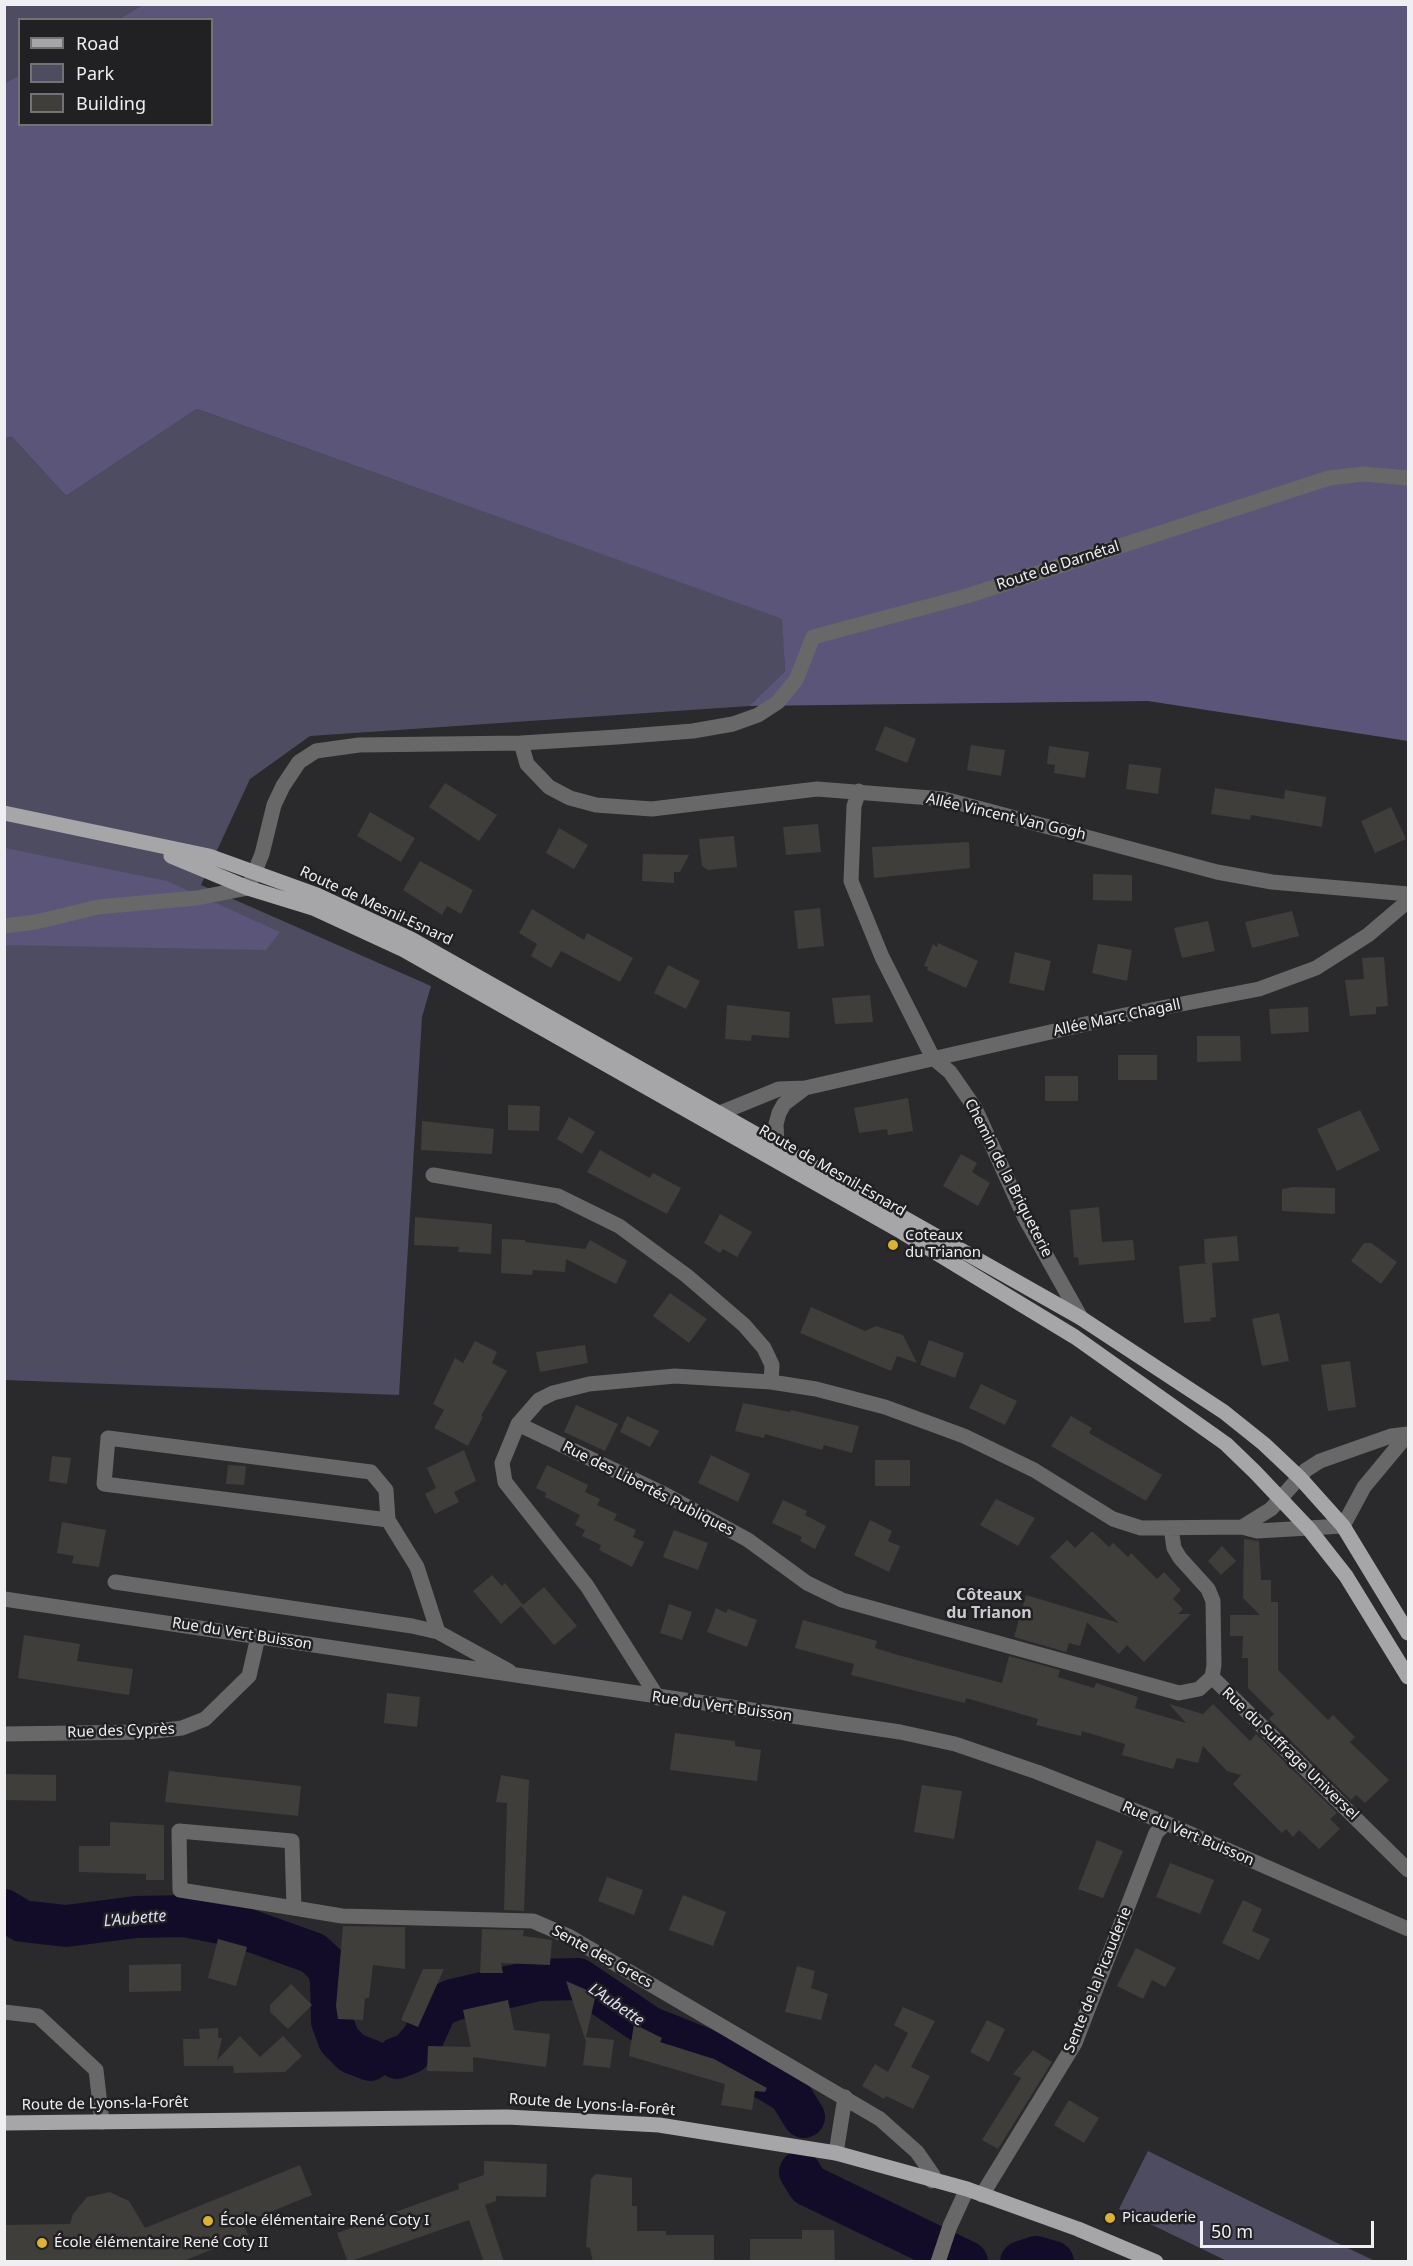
<!DOCTYPE html>
<html>
<head>
<meta charset="utf-8">
<style>
	body { margin:0 }
	#map { position:relative; width:1413px; height:2266px; overflow:hidden; background:#2a2a2d; font-family:"Noto Sans",sans-serif }
	canvas { display:block }
	.frame { position:absolute; inset:0; border:6px solid #efeef0; pointer-events:none }
	.legend { position:absolute; left:18px; top:18px; width:195px; height:108px; box-sizing:border-box; background:#212023; border:2px solid #737275; margin:0; padding:8px 10px; list-style:none; font-size:18px; color:#efeef0 }
	.legend li { display:flex; align-items:center; gap:12px; height:30px }
	.legend b { width:30px; border:2px solid #737275 }
	.scale { position:absolute; left:1200px; top:2221px; width:174px; height:27px; box-sizing:border-box; border:3px solid #efeef0; border-top:0; padding-left:8px; font-size:18px; line-height:21px; white-space:nowrap; color:#efeef0; -webkit-text-stroke:4px #212023; paint-order:stroke }
</style>
</head>
<body>
<div id="map">
<canvas width="1413" height="2266"></canvas>
<div class="frame"></div>
<ul class="legend">
<li><b style="height:8px;background:#a6a5a8"></b>Road</li>
<li><b style="height:16px;background:#4e4c61"></b>Park</li>
<li><b style="height:16px;background:#3f3e3b"></b>Building</li>
</ul>
<div class="scale">50 m</div>
</div>
<script>
const context = document.querySelector('canvas').getContext('2d');
context.lineJoin = 'round';
function fillPath(path, color) {
  context.fillStyle = color;
  context.fill(path, 'evenodd');
}
function toPath(rows) {
  const path = new Path2D();
  for (const r of rows) {
    path.moveTo(r[0], r[1]);
    for (let i = 2; i < r.length; i += 2) path.lineTo(r[i], r[i + 1]);
  }
  return path;
}
function stroke(path, color, width, dash) {
  context.strokeStyle = color;
  context.lineWidth = width;
  context.lineCap = dash ? 'butt' : 'round';
  context.setLineDash(dash || []);
  context.stroke(path);
}
function label(font, color, halo, rows, align = 'center') {
  context.font = font + ' "Noto Sans",sans-serif';
  context.lineWidth = 5;
  context.setLineDash([]);
  context.textBaseline = 'middle';
  context.strokeStyle = halo;
  context.fillStyle = color;
  for (const [text, x, y, turn = 0] of rows) {
    context.save();
    context.translate(x, y);
    context.rotate((+turn || 0) * Math.PI / 180);
    context.textAlign = isNaN(turn) ? turn : align;
    if (halo) context.strokeText(text, 0, 0);
    context.fillText(text, 0, 0);
    context.restore();
  }
}
fillPath(toPath([
	[5,5,142,5,119,19,20,20,19,75,5,83],
	[197,409,783,619,785,671,749,706,310,736,250,779,201,885,431,986,422,1017,399,1395,5,1380,5,438,12,437,66,496],
	[1148,2151,1266,2209,1375,2261,1227,2261,1119,2209]
]), '#4e4c61');
fillPath(toPath([
	[142,5,1408,5,1408,741,1148,701,749,706,785,671,782,619,197,409,66,496,12,437,5,438,5,83,19,75,20,124,212,124,212,20,119,19],
	[5,848,167,881,280,932,266,950,5,945]
]), '#5a5579');
stroke(toPath([
	[4,1910,22,1921,66,1926,136,1917,184,1916,240,1927,313,1953,327,1966,331,1979,332,2021,339,2040,352,2053,370,2060],
	[397,2058,410,2053,423,2038,437,2007,453,2000,538,1980,578,1979,649,2027,735,2061,789,2093,804,2117],
	[800,2172,808,2185,967,2262],
	[1021,2262,1036,2257,1053,2262]
]), '#120c29', 42);
fillPath(toPath([
	[885,726,916,739,907,763,875,750],
	[971,745,1005,750,1001,776,967,770],
	[1049,746,1089,752,1085,778,1054,773,1055,765,1047,764],
	[1129,764,1161,768,1158,794,1126,789],
	[445,783,497,815,479,841,429,807],
	[1215,788,1284,799,1285,790,1326,797,1322,827,1251,815,1250,820,1211,814],
	[1391,807,1406,839,1375,853,1361,821],
	[370,812,415,838,401,862,357,836],
	[818,824,821,852,786,855,783,827],
	[559,828,588,845,574,869,546,853],
	[734,836,737,867,708,870,702,866,699,839],
	[969,842,970,868,874,878,872,847],
	[643,854,689,855,680,872,674,872,674,883,642,881],
	[420,861,473,890,461,914,447,906,442,915,403,890],
	[1093,874,1132,875,1132,901,1093,900],
	[820,908,824,946,798,949,794,911],
	[532,909,584,940,587,933,633,958,620,982,561,951,551,968,531,956,537,944,519,933],
	[1292,911,1299,936,1252,948,1245,922],
	[1208,921,1215,951,1182,958,1174,928],
	[938,943,978,961,966,988,927,970,928,967,924,966,933,944,937,947],
	[1098,944,1132,950,1127,981,1092,973],
	[1015,952,1051,961,1044,991,1009,983],
	[1384,957,1388,1006,1376,1007,1376,1014,1350,1016,1345,980,1364,979,1362,958],
	[668,965,700,981,686,1009,654,993],
	[870,995,873,1022,835,1024,832,998],
	[727,1005,790,1012,789,1038,752,1035,751,1041,725,1039],
	[1308,1007,1309,1032,1271,1034,1269,1009],
	[1197,1036,1240,1036,1241,1061,1197,1062],
	[1118,1055,1157,1055,1157,1080,1118,1080],
	[1045,1076,1078,1076,1078,1101,1045,1101],
	[908,1098,913,1131,888,1135,887,1129,859,1133,854,1108],
	[508,1105,540,1106,539,1131,508,1130],
	[1360,1110,1380,1150,1337,1171,1317,1129],
	[569,1117,595,1132,582,1154,557,1139],
	[422,1121,494,1129,492,1154,421,1150],
	[600,1150,650,1178,653,1173,681,1188,667,1214,587,1172],
	[961,1154,977,1163,972,1172,990,1183,978,1206,943,1186],
	[1293,1187,1335,1188,1335,1214,1282,1211,1282,1189],
	[1099,1207,1102,1242,1133,1240,1135,1260,1079,1265,1078,1257,1074,1258,1070,1210],
	[720,1214,752,1232,737,1257,723,1249,720,1253,704,1243],
	[415,1217,492,1224,491,1254,458,1252,459,1247,414,1245],
	[1237,1236,1239,1261,1212,1263,1216,1317,1210,1318,1211,1321,1184,1323,1179,1266,1208,1263,1205,1264,1204,1239],
	[502,1239,525,1240,525,1242,585,1249,590,1240,627,1261,616,1284,566,1259,565,1272,533,1270,532,1275,501,1273],
	[1364,1243,1371,1243,1397,1262,1381,1284,1351,1261],
	[670,1293,707,1319,689,1343,653,1316],
	[811,1307,865,1331,876,1326,903,1335,917,1363,897,1356,891,1371,800,1333],
	[1279,1313,1289,1361,1262,1366,1252,1319],
	[929,1340,964,1353,955,1378,920,1365],
	[475,1341,497,1352,492,1363,507,1371,481,1416,483,1417,468,1446,434,1428,444,1410,433,1404,455,1358,463,1363],
	[585,1345,588,1363,540,1372,536,1352],
	[1350,1361,1356,1407,1328,1411,1321,1365],
	[981,1384,1017,1401,1005,1425,969,1408],
	[743,1403,790,1412,791,1410,859,1426,852,1453,824,1445,822,1450,765,1434,764,1438,735,1431],
	[576,1405,618,1424,605,1451,564,1432],
	[627,1416,659,1431,650,1447,620,1432],
	[1071,1416,1092,1428,1089,1433,1162,1475,1146,1501,1051,1446],
	[464,1450,476,1481,454,1492,459,1502,435,1514,425,1494,436,1488,427,1468],
	[711,1455,750,1474,738,1502,698,1483],
	[52,1456,71,1458,67,1484,49,1481],
	[875,1460,910,1460,910,1486,875,1486],
	[228,1465,246,1466,244,1485,226,1484],
	[547,1465,588,1485,585,1492,600,1499,597,1505,617,1514,614,1520,636,1530,633,1537,644,1542,632,1567,599,1550,601,1545,582,1536,585,1530,575,1525,580,1515,545,1497,546,1493,536,1488],
	[996,1499,1035,1518,1018,1546,980,1525],
	[783,1500,807,1511,805,1515,826,1526,815,1549,800,1541,802,1537,772,1523],
	[870,1520,892,1531,888,1541,900,1546,889,1572,854,1555],
	[62,1522,106,1530,99,1567,72,1563,74,1556,57,1553],
	[674,1530,708,1543,698,1570,663,1557],
	[1092,1531,1109,1547,1113,1543,1128,1557,1131,1553,1157,1579,1164,1572,1181,1590,1173,1599,1183,1609,1178,1614,1191,1614,1144,1662,1127,1645,1119,1654,1087,1622,1080,1646,1069,1643,1066,1652,1014,1637,1026,1595,1119,1623,1050,1557,1067,1540,1075,1548],
	[1244,1539,1259,1541,1261,1580,1271,1580,1271,1602,1278,1602,1278,1670,1328,1720,1333,1715,1355,1737,1350,1742,1389,1780,1365,1803,1356,1795,1351,1800,1269,1719,1274,1714,1248,1688,1248,1658,1242,1658,1243,1636,1230,1636,1230,1615,1260,1615,1243,1598],
	[1222,1546,1236,1561,1221,1575,1208,1561],
	[492,1575,502,1586,505,1583,523,1605,544,1587,577,1626,554,1645,521,1606,501,1624,473,1591],
	[669,1604,692,1612,682,1640,660,1633],
	[716,1608,726,1613,728,1609,757,1620,747,1647,707,1632],
	[803,1620,877,1641,875,1648,898,1655,1002,1683,1009,1656,1060,1670,1058,1677,1094,1688,1096,1683,1138,1697,1135,1708,1186,1723,1169,1704,1203,1714,1213,1704,1250,1741,1256,1734,1337,1813,1330,1819,1340,1829,1319,1849,1299,1830,1293,1837,1286,1829,1282,1833,1233,1784,1241,1775,1227,1771,1203,1746,1198,1763,1177,1758,1173,1769,1122,1755,1125,1744,1082,1731,1081,1736,1036,1725,1038,1719,966,1698,965,1703,851,1675,854,1664,795,1648],
	[24,1635,80,1644,77,1661,133,1669,129,1695,18,1678],
	[387,1693,420,1697,417,1727,384,1723],
	[675,1733,735,1741,735,1746,761,1750,757,1781,670,1770],
	[169,1771,301,1786,298,1816,165,1802],
	[4,1774,56,1775,56,1801,4,1800],
	[501,1775,529,1780,524,1911,504,1910,507,1803,496,1802],
	[922,1785,962,1791,954,1839,914,1832],
	[110,1822,164,1825,164,1880,146,1880,146,1874,79,1872,79,1846,110,1846],
	[1097,1840,1123,1851,1103,1898,1078,1889],
	[1170,1863,1214,1880,1200,1914,1156,1897],
	[607,1877,643,1890,634,1915,598,1901],
	[683,1895,726,1912,713,1946,669,1930],
	[1243,1900,1262,1909,1252,1931,1270,1939,1259,1960,1222,1943],
	[343,1926,405,1927,405,1969,373,1965,369,1998,365,1998,363,2020,338,2019,336,2006],
	[482,1929,524,1930,523,1936,552,1940,550,1965,501,1963,503,1973,480,1973],
	[218,1939,247,1947,236,1986,208,1978],
	[1136,1948,1176,1968,1165,1987,1152,1980,1143,1999,1117,1986],
	[181,1964,181,1991,129,1992,129,1965],
	[797,1966,815,1971,811,1988,828,1994,821,2020,785,2012],
	[423,1969,444,1969,418,2027,401,2020],
	[566,1981,596,1994,586,2037,614,2040,610,2068,583,2065,586,2042],
	[291,1984,312,2005,288,2029,270,2012,270,2005],
	[508,2000,514,2030,550,2034,546,2067,473,2057,473,2072,427,2071,428,2046,471,2047,463,2010],
	[903,2007,935,2021,911,2067,930,2076,913,2109,886,2096,884,2099,862,2086,875,2064,888,2072,908,2033,894,2025],
	[987,2020,1005,2029,989,2062,970,2052],
	[634,2024,662,2038,660,2042,714,2059,767,2088,765,2092,755,2091,752,2110,721,2105,725,2084,629,2056],
	[218,2028,218,2038,222,2038,217,2060,240,2036,260,2057,283,2036,302,2056,285,2072,234,2073,233,2066,184,2066,183,2039,200,2039,199,2029],
	[1033,2050,1052,2062,998,2149,982,2140,1021,2078,1013,2074],
	[1069,2100,1099,2118,1084,2143,1054,2125],
	[484,2161,547,2164,546,2197,496,2196,496,2201,485,2205,504,2262,484,2262,469,2220,348,2262,337,2233,459,2189,458,2184,484,2175],
	[300,2165,312,2195,243,2223,248,2235,181,2262,4,2262,4,2225,70,2224,73,2214,87,2197,110,2192,129,2201,145,2228],
	[596,2174,632,2178,632,2206,637,2206,637,2231,666,2231,666,2235,714,2235,714,2262,593,2262,590,2248,586,2247,591,2179],
	[802,2230,834,2230,835,2262,750,2262,750,2239,802,2239]
]), '#3f3e3b');
stroke(toPath([
	[521,743,527,764,549,787,570,798,596,805,652,809,817,789,944,799,1217,872,1272,882,1408,894],
	[859,791,854,806,851,881,882,957,933,1058,950,1072,975,1108,1025,1218,1081,1318],
	[4,926,36,922,98,907,197,898,248,888,262,854,274,805,283,786,299,762,316,751,359,745,521,743,617,737,693,731,733,724,758,715,778,702,796,680,813,637,967,596,1329,478,1363,474,1408,478],
	[720,1113,779,1089,805,1088],
	[777,1145,776,1124,779,1113,784,1104,805,1088,1125,1015,1259,989,1316,968,1368,935,1408,901],
	[433,1175,558,1196,619,1226,687,1276,744,1325,764,1348,772,1365,771,1382],
	[518,1424,666,1495,748,1540,807,1583,842,1600,1179,1693,1199,1689,1212,1677],
	[388,1520,104,1484,108,1438,371,1472,386,1490,388,1520,417,1567,438,1632,509,1671],
	[1242,1527,1271,1509,1306,1470,1320,1461,1391,1436,1408,1434],
	[1171,1528,1174,1548,1180,1558,1208,1589,1213,1601,1214,1665,1212,1677,1408,1870],
	[115,1582,412,1626,438,1632],
	[4,1599,900,1732,955,1744,1037,1772,1166,1823,1408,1929],
	[658,1698,587,1586,505,1482,502,1463,518,1424,539,1400,553,1393,589,1384,675,1376,771,1382,816,1389,885,1407,964,1436,1034,1470,1113,1519,1141,1528,1242,1527,1257,1531,1343,1526,1364,1487,1408,1434],
	[4,1734,147,1732,182,1728,205,1719,249,1676,258,1637],
	[294,1908,292,1841,179,1831,180,1890,294,1908,342,1916,533,1921,570,1937,880,2119,917,2152,933,2175,932,2181],
	[4,2012,38,2016,96,2070,102,2122],
	[836,2153,845,2097],
	[982,2195,1075,2043,1156,1833,1166,1823],
	[938,2262,950,2226,967,2189]
]), '#686869', 15);
stroke(toPath([
	[4,813,209,856,317,895,411,939,1081,1318,1224,1412,1264,1444,1300,1478,1343,1526,1408,1633],
	[171,856,248,888,313,908,404,950,902,1232,1075,1337,1226,1444,1255,1472,1309,1529,1346,1576,1408,1677],
	[4,2123,507,2117,659,2125,836,2153,967,2189,1078,2229,1156,2262]
]), '#a6a5a8', 15);
for (const [x, y, r, color] of [
	[893,1245,6,"#dbb233"],
	[1110,2218,6,"#dbb233"],
	[208,2221,6,"#dbb233"],
	[42,2243,6,"#dbb233"]
]) {
  const dot = new Path2D();
  dot.arc(x, y, r, 0, 2 * Math.PI);
  context.fillStyle = color;
  context.fill(dot);
  stroke(dot, '#212023', 2);
}
label('15px', '#efeef0', '#212023', [
	["Route de Darnétal",1058,566,-18],
	["Allée Vincent Van Gogh",1006,817,13],
	["Route de Mesnil-Esnard",376,906,25],
	["Allée Marc Chagall",1117,1018,-12],
	["Route de Mesnil-Esnard",832,1171,30],
	["Chemin de la Briqueterie",1008,1178,63],
	["Rue des Libertés Publiques",648,1489,27],
	["Rue du Vert Buisson",242,1634,9],
	["Rue du Vert Buisson",722,1707,8],
	["Rue des Cyprès",121,1731,-2],
	["Rue du Suffrage Universel",1290,1754,44],
	["Rue du Vert Buisson",1188,1834,23],
	["Sente des Grecs",602,1957,29],
	["Sente de la Picauderie",1098,1980,-68],
	["Route de Lyons-la-Forêt",105,2104,-1],
	["Route de Lyons-la-Forêt",592,2105,4]
]);
label('15px', '#efeef0', '#212023', [
	["Coteaux",905,1236],
	["du Trianon",905,1253],
	["Picauderie",1122,2218],
	["École élémentaire René Coty I",220,2221],
	["École élémentaire René Coty II",54,2243]
], 'left');
label('bold 16px', '#cbcace', '#212023', [
	["Côteaux",989,1595],
	["du Trianon",989,1613]
]);
label('italic 16px', '#dfddf7', '#212023', [
	["L'Aubette",135,1919,-5],
	["L'Aubette",616,2005,34]
]);
</script>
</body>
</html>
